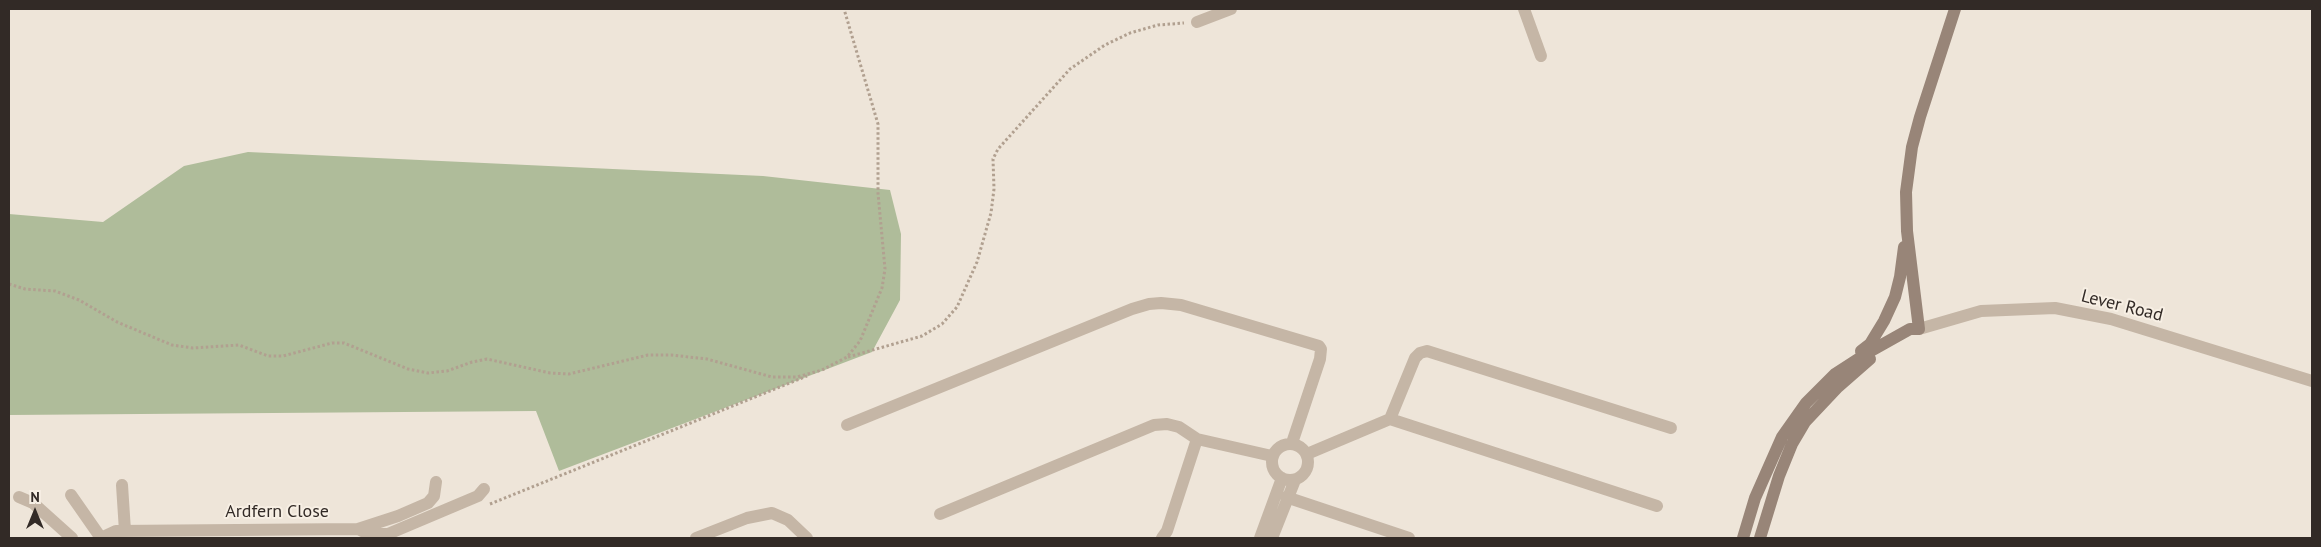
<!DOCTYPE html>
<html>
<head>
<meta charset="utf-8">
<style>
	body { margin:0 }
	#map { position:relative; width:2321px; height:547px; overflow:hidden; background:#eee5d9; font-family:"PT Sans",sans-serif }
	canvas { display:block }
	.frame { position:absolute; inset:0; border:10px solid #322a26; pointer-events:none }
	.north { position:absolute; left:10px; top:487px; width:50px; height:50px; -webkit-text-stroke:4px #f7efe4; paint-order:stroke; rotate:0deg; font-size:14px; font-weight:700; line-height:20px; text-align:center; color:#322a26 }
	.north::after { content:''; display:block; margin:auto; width:18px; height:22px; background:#322a26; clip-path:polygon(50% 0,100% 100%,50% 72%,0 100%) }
</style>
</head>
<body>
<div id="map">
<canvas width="2321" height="547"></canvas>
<div class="frame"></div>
<div class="north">N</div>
</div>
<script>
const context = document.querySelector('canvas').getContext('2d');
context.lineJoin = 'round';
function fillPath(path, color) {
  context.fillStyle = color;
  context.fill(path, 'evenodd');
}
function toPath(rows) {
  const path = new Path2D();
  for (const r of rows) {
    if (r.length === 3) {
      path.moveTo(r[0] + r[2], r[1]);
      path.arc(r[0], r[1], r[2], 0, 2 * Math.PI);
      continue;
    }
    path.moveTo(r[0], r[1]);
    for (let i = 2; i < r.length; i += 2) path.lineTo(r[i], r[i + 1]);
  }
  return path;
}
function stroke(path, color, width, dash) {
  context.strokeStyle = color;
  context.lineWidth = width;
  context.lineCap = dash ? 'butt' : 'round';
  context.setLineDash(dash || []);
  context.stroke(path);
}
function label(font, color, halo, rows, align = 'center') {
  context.font = font + ' "PT Sans",sans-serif';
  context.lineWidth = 4;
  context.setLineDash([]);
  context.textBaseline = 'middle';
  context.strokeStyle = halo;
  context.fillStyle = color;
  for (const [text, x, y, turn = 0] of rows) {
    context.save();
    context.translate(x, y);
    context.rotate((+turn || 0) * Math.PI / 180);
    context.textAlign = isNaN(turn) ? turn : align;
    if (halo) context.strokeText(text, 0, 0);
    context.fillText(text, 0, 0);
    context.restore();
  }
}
fillPath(toPath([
	[248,152,763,176,890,190,901,234,900,300,872,352,559,471,536,411,9,415,9,214,103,222,184,166]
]), '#afbc9a');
stroke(toPath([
	[9,284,25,289,55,291,79,300,117,322,172,345,193,348,239,345,268,356,283,356,332,343,344,343,408,369,428,373,447,371,472,362,487,359,550,373,569,374,648,355,671,355,707,359,772,377,797,377,822,370,847,357,860,341,882,288,885,269,878,193,878,124,844,9],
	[848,357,922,336,942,324,957,307,977,262,991,213,994,189,993,159,998,149,1070,69,1105,45,1130,33,1158,25,1184,23],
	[490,504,807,376]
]), '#b1a090', 3, [2.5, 2.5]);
stroke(toPath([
	[1524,9,1541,56],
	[1197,22,1231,9],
	[1919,329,1981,311,2055,308,2111,319,2312,381],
	[1390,419,1415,358,1420,353,1427,351,1671,428],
	[847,425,1132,309,1149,304,1161,303,1181,305,1319,346,1321,349,1320,359,1292,443],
	[1290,462,18],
	[1307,454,1390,419,1657,506],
	[122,485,125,531],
	[71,495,101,538],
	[19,497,33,503,72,538],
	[1286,497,1409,538],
	[940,514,1154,425,1167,424,1179,427,1197,439,1272,456],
	[358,529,368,534,388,534,478,496,484,489],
	[101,538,116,531,358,529,398,516,428,503,434,496,436,482],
	[696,538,747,518,772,513,788,520,807,538],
	[1162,538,1167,531,1197,439],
	[1260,538,1282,478],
	[1272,538,1295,480]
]), '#c5b6a6', 12);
stroke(toPath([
	[1919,329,1907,231,1906,192,1912,147,1920,117,1955,9],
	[1861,351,1870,344,1884,321,1895,297,1900,277,1904,247],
	[1743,538,1755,498,1782,437,1806,403,1835,374,1869,352,1910,329,1919,329],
	[1760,538,1779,476,1792,444,1805,422,1838,387,1870,359]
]), '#988578', 12);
label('18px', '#322a26', '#f7efe4', [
	["Lever Road",2122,306,14],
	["Ardfern Close",277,512]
]);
</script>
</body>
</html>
